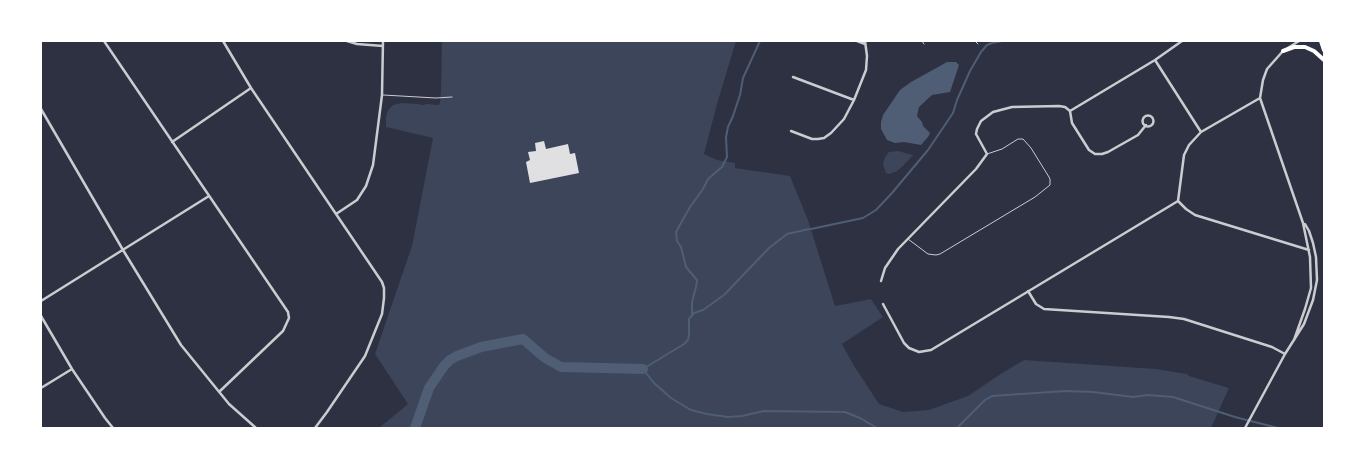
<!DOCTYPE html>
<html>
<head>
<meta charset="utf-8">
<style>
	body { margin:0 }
	#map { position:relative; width:1365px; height:469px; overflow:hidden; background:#2d3142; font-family:"Public Sans",sans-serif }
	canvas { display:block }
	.frame { position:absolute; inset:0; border:42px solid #fff; pointer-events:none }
</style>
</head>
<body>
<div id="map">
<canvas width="1365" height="469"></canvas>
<div class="frame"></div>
</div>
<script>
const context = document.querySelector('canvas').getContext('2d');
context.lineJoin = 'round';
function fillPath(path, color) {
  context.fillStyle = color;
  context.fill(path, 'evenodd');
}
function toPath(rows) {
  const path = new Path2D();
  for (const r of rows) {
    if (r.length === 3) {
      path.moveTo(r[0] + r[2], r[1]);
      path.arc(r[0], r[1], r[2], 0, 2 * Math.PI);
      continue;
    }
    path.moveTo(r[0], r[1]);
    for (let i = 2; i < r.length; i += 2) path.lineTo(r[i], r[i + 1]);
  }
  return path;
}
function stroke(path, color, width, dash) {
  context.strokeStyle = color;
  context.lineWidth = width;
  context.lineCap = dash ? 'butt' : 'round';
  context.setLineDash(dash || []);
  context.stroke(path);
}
fillPath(toPath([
	[442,41,736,41,717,104,704,154,717,160,735,163,735,168,790,176,808,220,835,306,871,299,883,317,842,344,853,364,879,404,903,412,929,410,968,396,999,375,1024,360,1156,369,1187,374,1189,376,1229,388,1211,428,379,428,408,404,375,354,412,246,433,138,386,127,386,117,388,110,393,105,402,103,418,104,423,105,427,104,439,105,440,102,441,91],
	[898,151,913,155,903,166,897,171,889,174,886,173,883,165,885,157,889,152]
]), '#3c4559');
fillPath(toPath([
	[947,62,956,62,959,65,950,92,932,95,919,107,917,116,922,122,923,126,930,133,928,137,921,145,904,142,895,143,887,140,881,129,881,122,883,115,900,90,911,82]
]), '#4f5d75');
stroke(toPath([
	[809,229,787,234,769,248,724,295,703,310,694,313,689,319,689,335,688,340,684,344,643,369,654,383,671,398,691,410,707,414,728,417,742,416,764,411,845,412,860,418,877,428],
	[811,229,863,218,876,210,892,193,928,150,953,113,957,100,970,71,981,52,987,45,992,43,1002,41],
	[692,314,692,302,696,287,697,280,686,267,681,247,677,241,676,232,690,207,703,189,708,179,722,167,727,157,726,137,728,127,733,116,740,95,743,78,760,41],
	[957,428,985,400,992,396,1065,391,1093,392,1133,397,1148,395,1173,397,1235,417,1278,428]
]), '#4f5d75', 2);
stroke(toPath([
	[415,428,429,388,444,366,450,360,457,356,481,347,523,339,545,358,561,367,643,369]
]), '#4f5d75', 10);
fillPath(toPath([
	[544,141,546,149,568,144,570,154,575,153,579,173,530,183,526,162,530,160,528,152,536,151,535,143]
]), '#e0e0e3');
stroke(toPath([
	[922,41,924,44],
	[975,41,978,44],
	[383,95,436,98,452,97],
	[908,239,928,254,936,255,940,254,1035,197,1050,185,1050,179,1049,177,1031,148,1023,139,1018,139,1002,149,987,154]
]), '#caccd0', 1);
stroke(toPath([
	[104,41,288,312,289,318,283,331,219,392],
	[223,41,251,88,336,214,382,282,384,288,384,298,382,314,365,356,327,412,315,428],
	[347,41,357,44,383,46],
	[857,41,865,44],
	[1155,60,1201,132],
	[793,77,854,100],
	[41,109,123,250,181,345,229,404,256,428],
	[1070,111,1155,60,1182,41],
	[1070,111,1072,123,1089,150,1095,154,1102,154,1108,152,1138,135,1146,125],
	[1148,121,5.5],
	[791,131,812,139,818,139,824,138,831,133,844,119,854,100,866,70,867,56,865,41],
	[172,142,251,88],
	[1178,201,1184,155,1189,145,1201,132,1260,98],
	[1178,201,1186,209,1195,215,1309,250],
	[336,214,357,200,366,186,373,165,382,95,383,41],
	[881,281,885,268,898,249,976,169,987,154,976,134,977,129,981,121,993,112,1012,107,1059,106,1065,107,1070,111],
	[1028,291,1036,304,1044,309,1169,317,1184,319,1272,347,1285,354],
	[41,301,209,196],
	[883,304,904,343,909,348,919,352,931,350,1178,201],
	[41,316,72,369,105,418,113,428],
	[1294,340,1305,309,1311,288,1310,257,1303,223,1260,98,1263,80,1267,69,1283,51,1299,41],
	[41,388,72,369],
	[1245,428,1285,354,1304,324,1313,300,1317,280,1316,257,1313,243,1309,231,1305,224]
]), '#caccd0', 2.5);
stroke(toPath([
	[1321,41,1324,50],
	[1283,51,1294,47,1305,47,1314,51,1324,60]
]), '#fff', 4);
</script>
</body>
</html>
